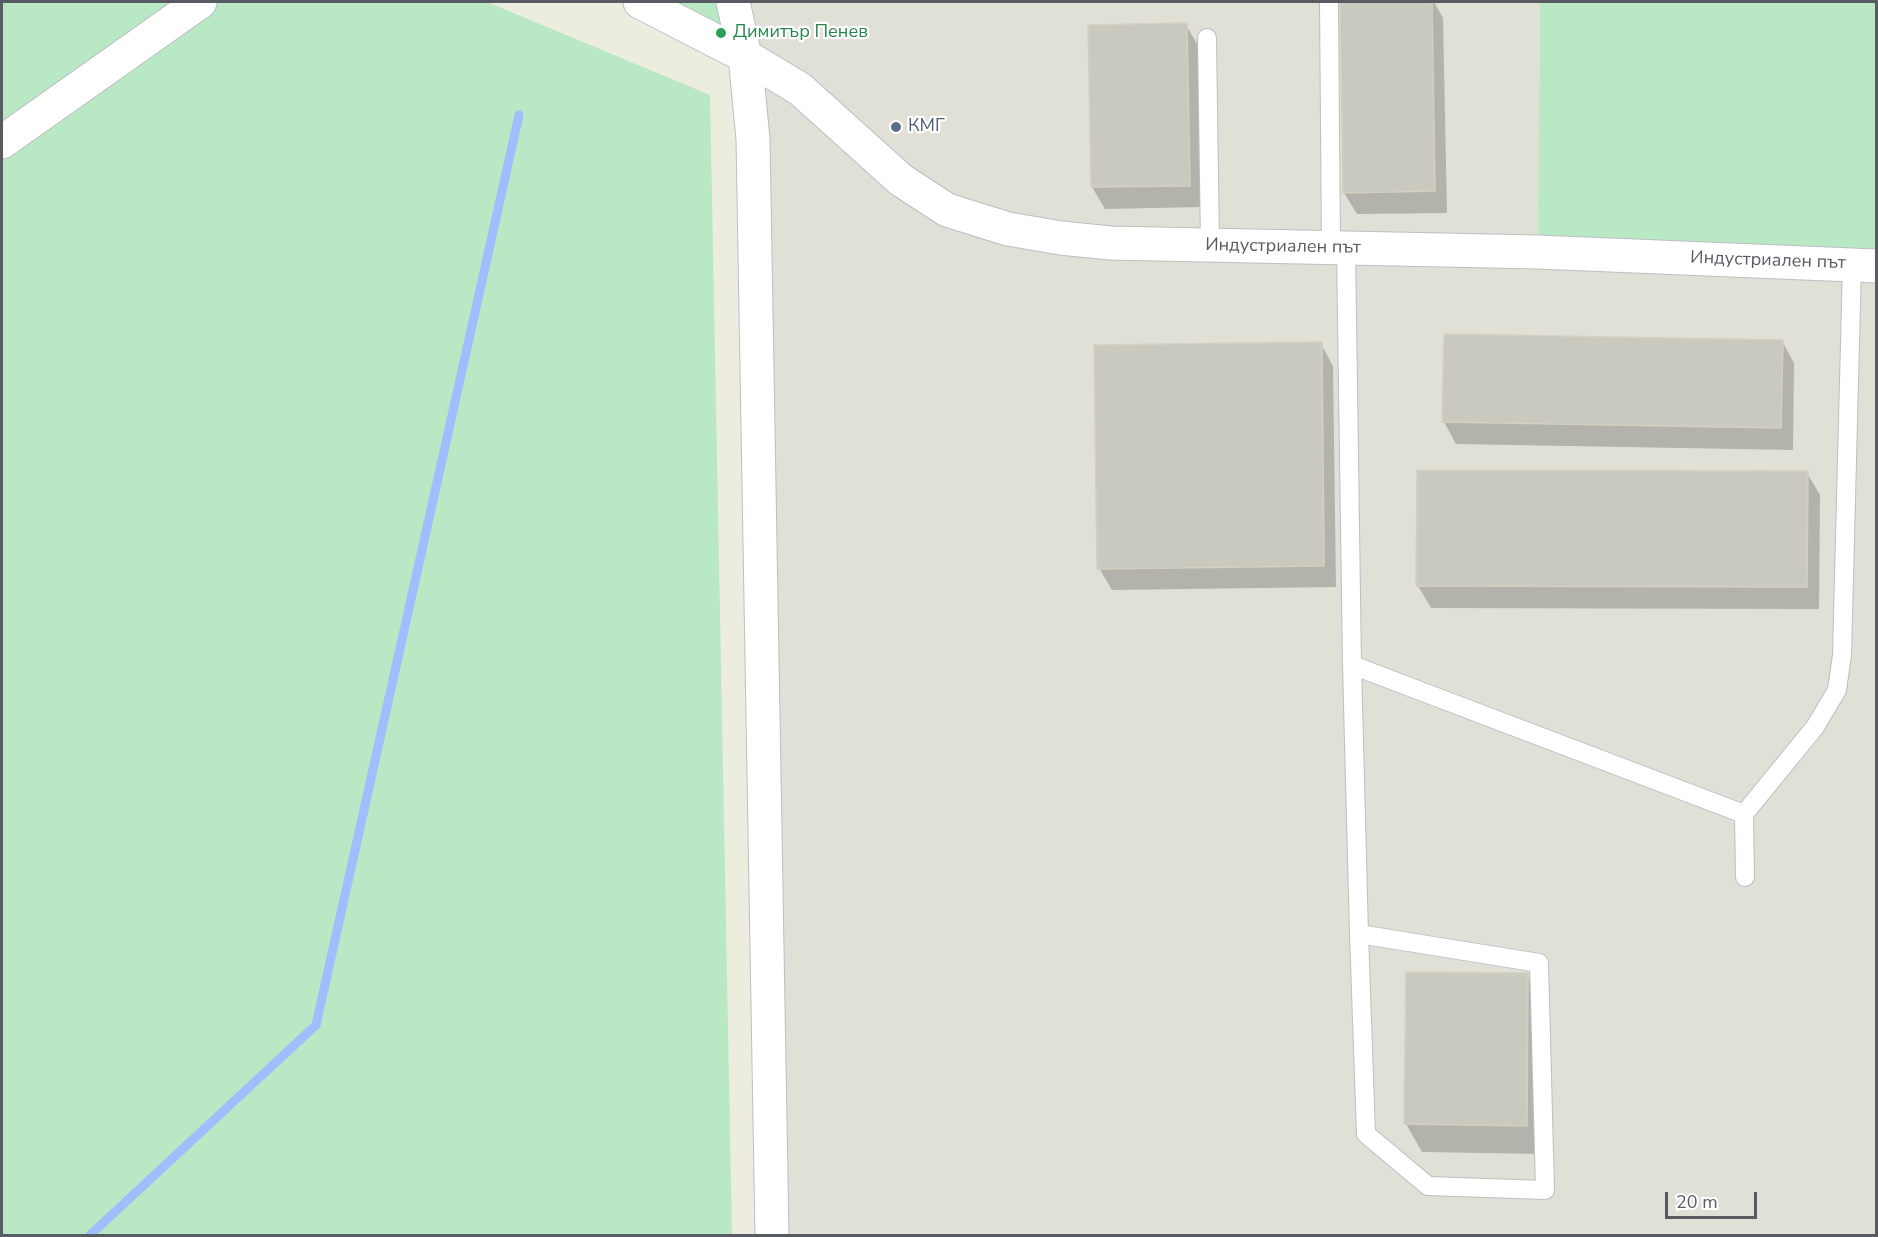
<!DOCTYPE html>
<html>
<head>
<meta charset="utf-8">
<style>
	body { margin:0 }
	#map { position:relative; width:1878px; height:1237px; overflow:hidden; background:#ededdf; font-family:"Nunito Sans",sans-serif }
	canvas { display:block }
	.frame { position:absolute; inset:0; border:3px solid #595b62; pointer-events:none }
	.scale { position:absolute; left:1665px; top:1192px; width:92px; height:27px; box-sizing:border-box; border:3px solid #595b62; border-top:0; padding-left:8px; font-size:18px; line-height:21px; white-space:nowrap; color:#595b62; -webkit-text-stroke:4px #fff; paint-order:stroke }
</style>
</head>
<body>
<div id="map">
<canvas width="1878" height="1237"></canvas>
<div class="frame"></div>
<div class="scale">20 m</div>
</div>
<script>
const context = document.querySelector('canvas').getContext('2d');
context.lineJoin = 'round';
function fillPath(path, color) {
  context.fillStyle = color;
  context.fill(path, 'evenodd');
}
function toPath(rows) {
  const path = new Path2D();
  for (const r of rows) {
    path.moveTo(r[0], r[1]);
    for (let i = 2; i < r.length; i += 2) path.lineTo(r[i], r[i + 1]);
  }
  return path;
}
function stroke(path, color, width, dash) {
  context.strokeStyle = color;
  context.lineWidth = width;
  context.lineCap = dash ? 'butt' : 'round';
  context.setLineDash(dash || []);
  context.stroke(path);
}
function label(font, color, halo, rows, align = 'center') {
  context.font = font + ' "Nunito Sans",sans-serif';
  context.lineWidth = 4.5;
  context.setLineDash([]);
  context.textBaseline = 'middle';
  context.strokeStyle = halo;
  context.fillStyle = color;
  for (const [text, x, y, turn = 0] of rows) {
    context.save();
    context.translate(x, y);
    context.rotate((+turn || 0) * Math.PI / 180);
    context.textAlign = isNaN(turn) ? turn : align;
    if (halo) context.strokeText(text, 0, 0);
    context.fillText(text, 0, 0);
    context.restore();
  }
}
fillPath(toPath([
	[733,2,1540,2,1538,252,1876,266,1876,1235,772,1235]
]), '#e0e0d7');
fillPath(toPath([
	[2,2,487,2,710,95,732,1235,2,1236],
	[640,2,733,2,745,56],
	[1540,2,1876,2,1876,256,1538,240]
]), '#b9e8c4');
fillPath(toPath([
	[1341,2,1434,2,1443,18,1447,213,1357,214,1344,193],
	[1186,25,1199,47,1202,207,1105,209,1092,187,1089,27],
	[1445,335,1782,341,1794,363,1793,450,1456,444,1444,422],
	[1321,344,1333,366,1336,587,1112,590,1099,568],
	[1807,473,1820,495,1819,609,1431,608,1418,586],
	[1527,975,1544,1003,1542,1154,1422,1152,1406,1124]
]), '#0003');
stroke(toPath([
	[89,1236,316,1025,519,115]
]), '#9ebeff', 9);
const building = toPath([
	[1340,2,1432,2,1435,191,1343,193,1340,2],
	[1187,23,1190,186,1091,187,1088,25,1187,23],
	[1444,334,1783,340,1781,428,1442,422,1444,334],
	[1322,342,1324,566,1097,569,1094,345,1322,342],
	[1417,470,1808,471,1807,587,1416,586,1417,470],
	[1406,972,1528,973,1527,1126,1404,1124,1406,972]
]);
fillPath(building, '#cac9bf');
stroke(building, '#d2d1be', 1.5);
const lane = toPath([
	[1329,2,1331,248],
	[1207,38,1210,245],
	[1346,248,1352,665,1359,934,1366,1134,1428,1186,1545,1190,1539,963,1359,934],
	[1352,665,1744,814,1745,877],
	[1744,814,1815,727,1837,690,1842,655,1852,265]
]);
const street = toPath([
	[640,2,745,56,800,89,901,180,947,210,1008,229,1061,238,1110,243,1538,252,1876,266],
	[733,2,745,56,753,139,772,1236],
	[2,142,200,2]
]);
stroke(lane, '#bdbec5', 20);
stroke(street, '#bdbec5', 35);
stroke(lane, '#fff', 18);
stroke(street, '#fff', 33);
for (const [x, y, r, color] of [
	[721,33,6,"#2e9e5b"],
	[896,127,6,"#5c6f8a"]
]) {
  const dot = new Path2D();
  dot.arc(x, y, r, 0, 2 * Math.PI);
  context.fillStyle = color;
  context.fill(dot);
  stroke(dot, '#fff', 2);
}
label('18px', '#27864d', '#fff', [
	["Димитър Пенев",733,33]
], 'left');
label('18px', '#4e5e75', '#fff', [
	["КМГ",908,127]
], 'left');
label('18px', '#595b62', '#fff', [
	["Индустриален път",1283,247,1],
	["Индустриален път",1768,261,2]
]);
</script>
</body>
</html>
